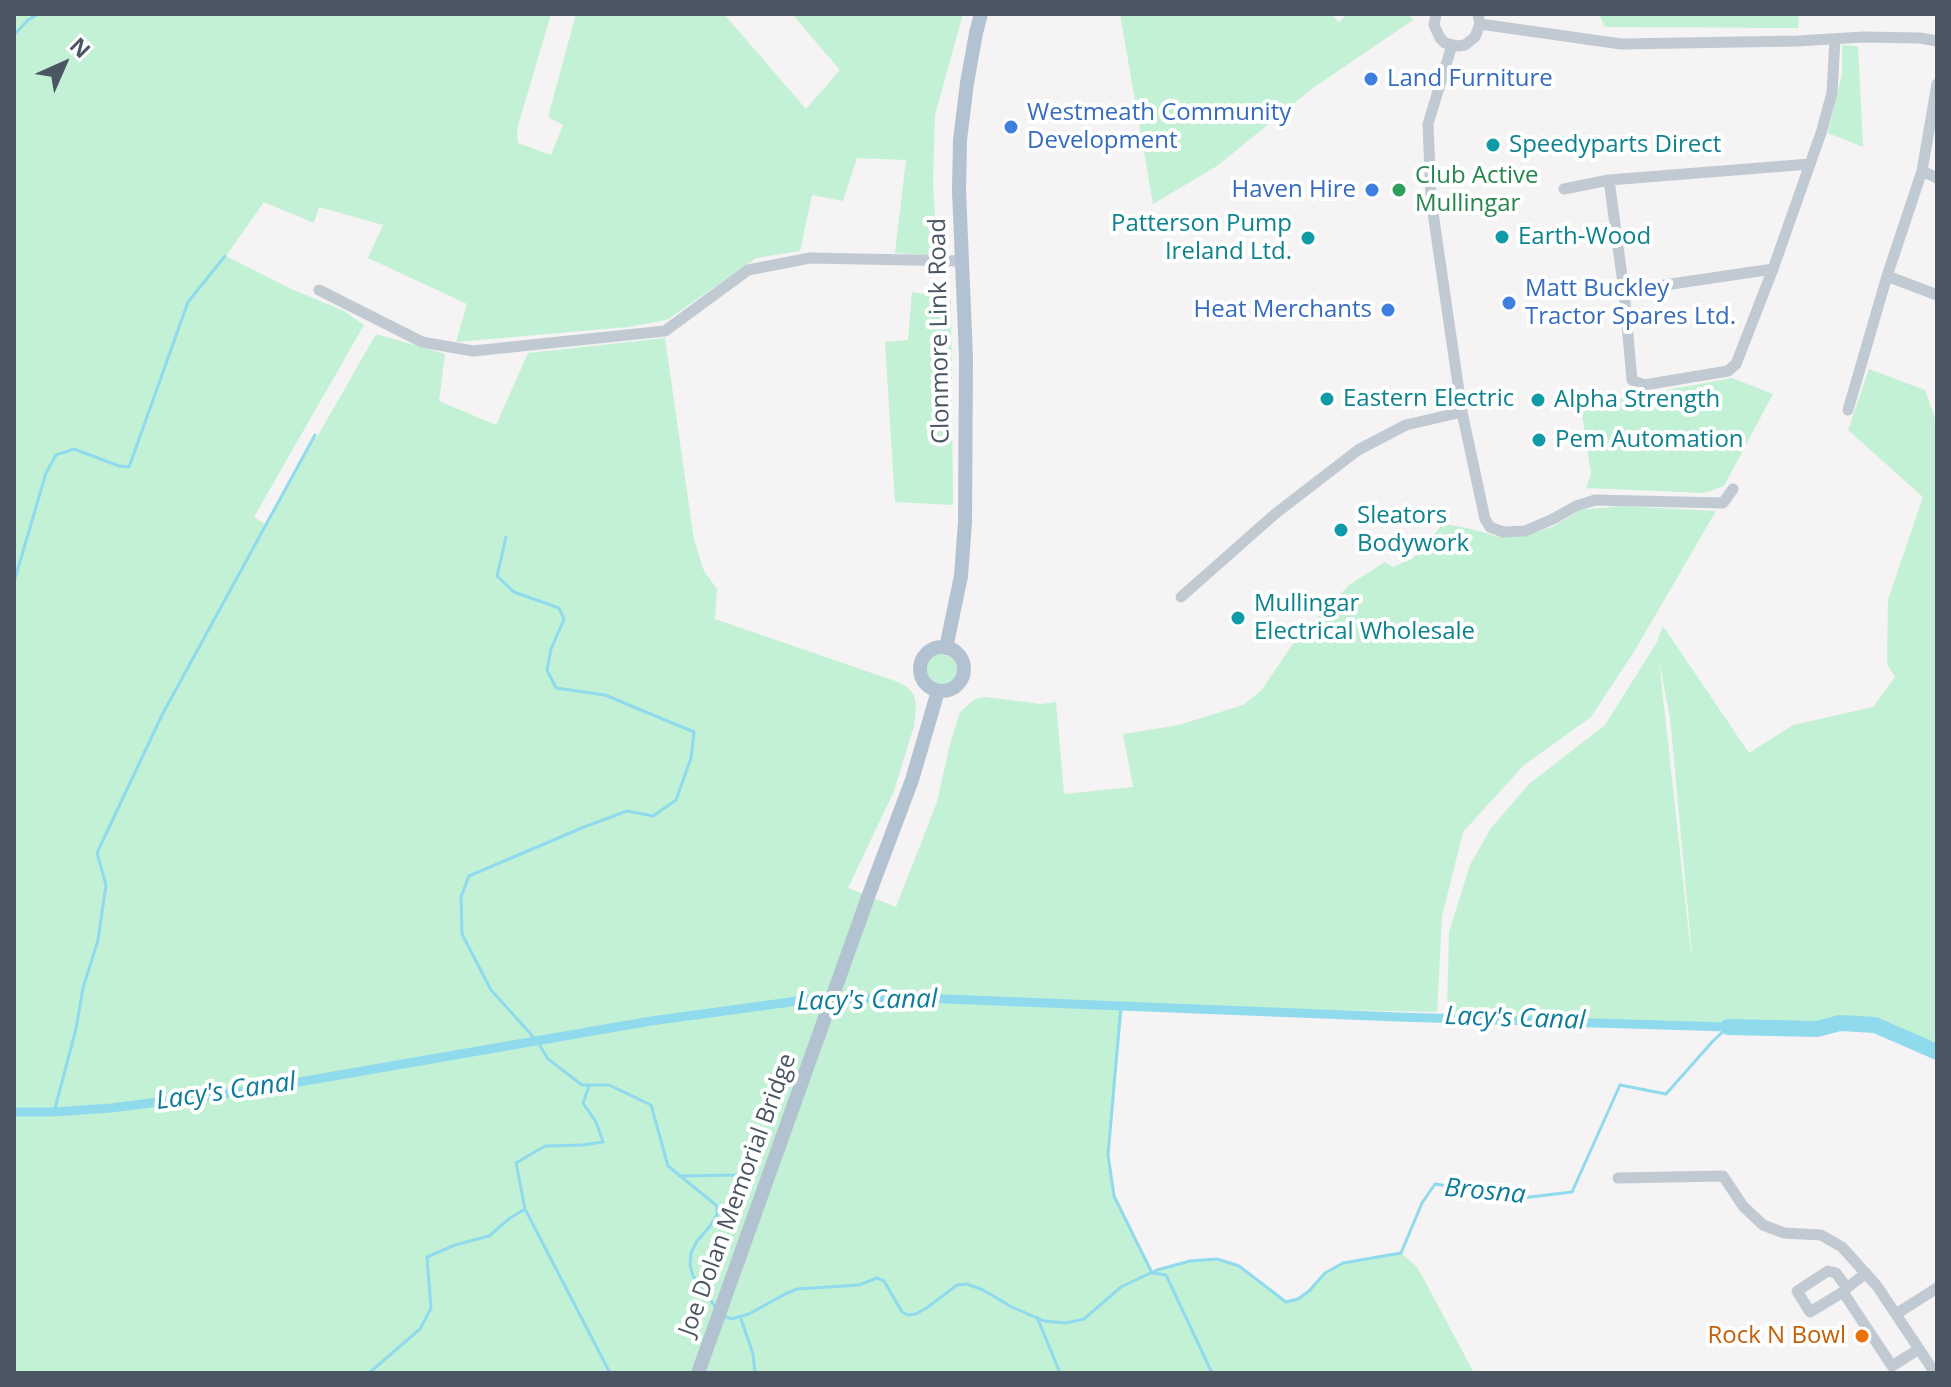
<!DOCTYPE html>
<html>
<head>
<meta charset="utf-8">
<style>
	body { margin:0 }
	#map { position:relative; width:1951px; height:1387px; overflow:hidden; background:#f5f3f3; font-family:"Open Sans",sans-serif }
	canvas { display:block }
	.frame { position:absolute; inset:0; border:16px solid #4a5661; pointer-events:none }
	.north { position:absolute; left:24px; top:24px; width:80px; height:80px; -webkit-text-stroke:6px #fff; paint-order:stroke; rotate:45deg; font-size:22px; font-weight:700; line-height:32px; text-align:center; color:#4a5661 }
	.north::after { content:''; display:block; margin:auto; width:28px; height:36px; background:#4a5661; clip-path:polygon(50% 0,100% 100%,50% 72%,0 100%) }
</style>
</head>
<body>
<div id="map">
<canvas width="1951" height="1387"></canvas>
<div class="frame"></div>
<div class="north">N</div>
</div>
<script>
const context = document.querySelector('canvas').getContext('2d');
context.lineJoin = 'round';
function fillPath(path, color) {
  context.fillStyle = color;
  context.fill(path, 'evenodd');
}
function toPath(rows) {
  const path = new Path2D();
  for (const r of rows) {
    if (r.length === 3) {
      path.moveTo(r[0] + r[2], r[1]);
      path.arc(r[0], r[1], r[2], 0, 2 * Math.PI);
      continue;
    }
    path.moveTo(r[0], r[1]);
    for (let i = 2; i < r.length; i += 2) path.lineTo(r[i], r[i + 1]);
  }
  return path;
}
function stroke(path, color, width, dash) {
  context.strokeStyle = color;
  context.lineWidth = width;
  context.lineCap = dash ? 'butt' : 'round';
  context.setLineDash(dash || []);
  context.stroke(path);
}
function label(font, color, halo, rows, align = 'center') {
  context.font = font + ' "Open Sans",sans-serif';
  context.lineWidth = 8;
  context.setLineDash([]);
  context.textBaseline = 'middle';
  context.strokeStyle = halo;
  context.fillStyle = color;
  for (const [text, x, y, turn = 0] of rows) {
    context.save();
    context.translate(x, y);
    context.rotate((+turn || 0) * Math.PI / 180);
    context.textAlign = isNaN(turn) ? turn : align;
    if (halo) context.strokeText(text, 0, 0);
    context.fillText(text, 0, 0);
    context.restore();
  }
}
fillPath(toPath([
	[14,14,551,14,517,129,518,143,551,155,563,125,548,117,576,14,724,14,806,109,840,70,792,14,963,14,935,115,933,182,937,256,895,253,906,160,857,158,843,201,812,195,800,251,756,258,667,320,628,327,456,342,467,304,368,258,383,225,319,207,314,223,264,202,226,256,289,288,344,311,364,325,254,517,266,525,309,447,320,432,376,334,445,354,439,401,496,425,528,353,665,338,694,540,704,571,717,589,715,619,895,681,907,687,914,695,916,706,914,726,894,791,848,888,896,907,937,802,950,744,960,712,975,699,985,697,1041,704,1056,702,1064,794,1133,787,1123,734,1179,725,1243,705,1261,691,1292,645,1349,585,1385,562,1393,567,1412,559,1443,524,1468,528,1499,537,1520,537,1552,527,1581,510,1622,506,1716,511,1635,650,1591,717,1524,765,1463,832,1442,916,1437,1012,1123,1006,1108,1155,1114,1196,1152,1272,1190,1261,1217,1259,1239,1266,1286,1302,1298,1299,1309,1291,1325,1273,1343,1263,1401,1253,1416,1266,1420,1272,1474,1373,14,1373],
	[1120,14,1331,14,1339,22,1347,14,1409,14,1413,20,1313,88,1217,166,1153,204],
	[1599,14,1799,14,1798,28,1605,27],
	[1842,45,1858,46,1863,147,1828,133,1842,74],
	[912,292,934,295,934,299,951,301,953,505,895,502,885,342,908,340],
	[1869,369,1925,390,1937,424,1937,1052,1875,1025,1840,1023,1817,1029,1728,1027,1447,1013,1449,932,1470,865,1491,828,1529,784,1605,725,1657,642,1663,626,1749,753,1793,725,1873,707,1895,677,1887,664,1888,600,1923,497,1848,430],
	[1659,660,1670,718,1692,954,1691,953],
	[1732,378,1773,394,1724,486,1704,493,1586,488,1591,474,1581,406],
	[942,669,15]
]), '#c3f1d5');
stroke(toPath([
	[14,35,28,20,38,14],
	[506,537,497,576,514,592,559,608,564,619,551,649,547,670,556,688,605,695,694,732,691,758,676,800,653,816,627,811,584,827,469,876,461,897,462,934,491,990,537,1041,548,1059,582,1085,609,1085,651,1105,668,1166,717,1206,717,1215,710,1226,697,1241,691,1253,690,1265,693,1276,716,1308],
	[14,582,46,473,56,455,74,449,119,466,129,467,188,302,225,256],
	[1121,1005,1108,1155,1114,1196,1152,1273,1166,1275,1212,1373],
	[54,1112,76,1029,83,988,98,940,106,885,97,853,162,715,315,435],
	[679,1176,739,1175],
	[525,1209,610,1373],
	[724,1316,731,1319,749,1314,785,1294,797,1289,859,1285,877,1278,884,1281,902,1312,908,1315,916,1314,928,1307,957,1285,967,1284,983,1290,1012,1307,1044,1321,1066,1323,1084,1319,1121,1287,1157,1270,1190,1261,1217,1259,1239,1266,1286,1302,1298,1299,1309,1291,1325,1273,1343,1263,1401,1253,1422,1203,1435,1184,1522,1198,1572,1192,1620,1085,1666,1094,1713,1041,1728,1027],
	[1037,1317,1060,1373],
	[741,1319,753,1354,755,1373],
	[369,1373,420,1329,431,1308,427,1257,455,1245,489,1236,510,1218,525,1209,516,1163,545,1146,582,1145,603,1142,596,1122,583,1103,589,1086]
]), '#90daee', 3);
stroke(toPath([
	[14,1112,54,1112,111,1108,253,1090,651,1021,805,1000,878,998,946,999,1398,1017,1728,1027]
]), '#90daee', 9);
stroke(toPath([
	[1728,1027,1817,1029,1840,1023,1875,1025,1937,1052]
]), '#90daee', 16);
stroke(toPath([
	[1436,14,1434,25,1440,38,1445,43,1458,46,1465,45,1475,37,1480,24,1478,14],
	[1480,24,1621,44,1798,41,1863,37,1920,38,1937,41],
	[1452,45,1428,124,1431,199,1462,412,1485,519,1490,527,1503,532,1525,531,1553,519,1576,506,1595,500,1723,503,1733,489],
	[1810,164,1609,180,1624,291,1632,380,1644,385,1728,371,1736,364,1773,269,1822,130,1832,93,1835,39],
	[1922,171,1937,178],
	[1564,189,1609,180],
	[1887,276,1937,295],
	[319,290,422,342,473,351,665,331,748,270,810,258,961,261],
	[1624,291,1773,269],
	[1848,410,1887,276,1922,171,1937,84],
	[1181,597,1275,514,1358,450,1406,425,1462,412],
	[1618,1178,1723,1176,1743,1206,1763,1225,1784,1233,1821,1235,1842,1247,1877,1286,1935,1373],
	[1866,1273,1847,1288,1836,1273,1828,1271,1797,1291,1810,1312,1843,1292,1892,1366,1919,1349],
	[1896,1314,1937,1288]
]), '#c1cad2', 11);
stroke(toPath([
	[942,669,22],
	[946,648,961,576,965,522,966,357,959,191,960,140,967,83,976,33,981,14],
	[698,1373,868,897,912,780,938,691]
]), '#b3c2d1', 14);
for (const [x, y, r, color] of [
	[1371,79,8,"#3f7fe0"],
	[1011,127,8,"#3f7fe0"],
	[1493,145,8,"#0f9aa8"],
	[1372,190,8,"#3f7fe0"],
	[1399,190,8,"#2e9e5b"],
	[1502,237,8,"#0f9aa8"],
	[1308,238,8,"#0f9aa8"],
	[1509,303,8,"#3f7fe0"],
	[1388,310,8,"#3f7fe0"],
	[1327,399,8,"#0f9aa8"],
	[1538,400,8,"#0f9aa8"],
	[1539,440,8,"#0f9aa8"],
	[1341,530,8,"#0f9aa8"],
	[1238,618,8,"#0f9aa8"],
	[1862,1336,8,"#e8710a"]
]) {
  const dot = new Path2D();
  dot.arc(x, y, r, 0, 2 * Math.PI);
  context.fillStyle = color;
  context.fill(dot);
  stroke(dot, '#fff', 3);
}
label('24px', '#366cbe', '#fff', [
	["Land Furniture",1387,79],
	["Westmeath Community",1027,113],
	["Development",1027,141],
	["Haven Hire",1356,190,"right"],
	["Matt Buckley",1525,289],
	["Tractor Spares Ltd.",1525,317],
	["Heat Merchants",1372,310,"right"]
], 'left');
label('24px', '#0d838f', '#fff', [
	["Speedyparts Direct",1509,145],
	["Patterson Pump",1292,224,"right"],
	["Ireland Ltd.",1292,252,"right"],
	["Earth-Wood",1518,237],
	["Eastern Electric",1343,399],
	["Alpha Strength",1554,400],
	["Pem Automation",1555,440],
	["Sleators",1357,516],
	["Bodywork",1357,544],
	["Mullingar",1254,604],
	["Electrical Wholesale",1254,632]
], 'left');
label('24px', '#27864d', '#fff', [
	["Club Active",1415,176],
	["Mullingar",1415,204]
], 'left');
label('24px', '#4a5661', '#fff', [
	["Clonmore Link Road",940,331,-91],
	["Joe Dolan Memorial Bridge",738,1195,-70]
]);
label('24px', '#c56008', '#fff', [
	["Rock N Bowl",1846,1336]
], 'right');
label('italic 26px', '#0c7c9b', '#fff', [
	["Lacy's Canal",867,1001,-1],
	["Lacy's Canal",1515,1019,2],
	["Lacy's Canal",226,1092,-8],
	["Brosna",1485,1192,5]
]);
</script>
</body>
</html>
